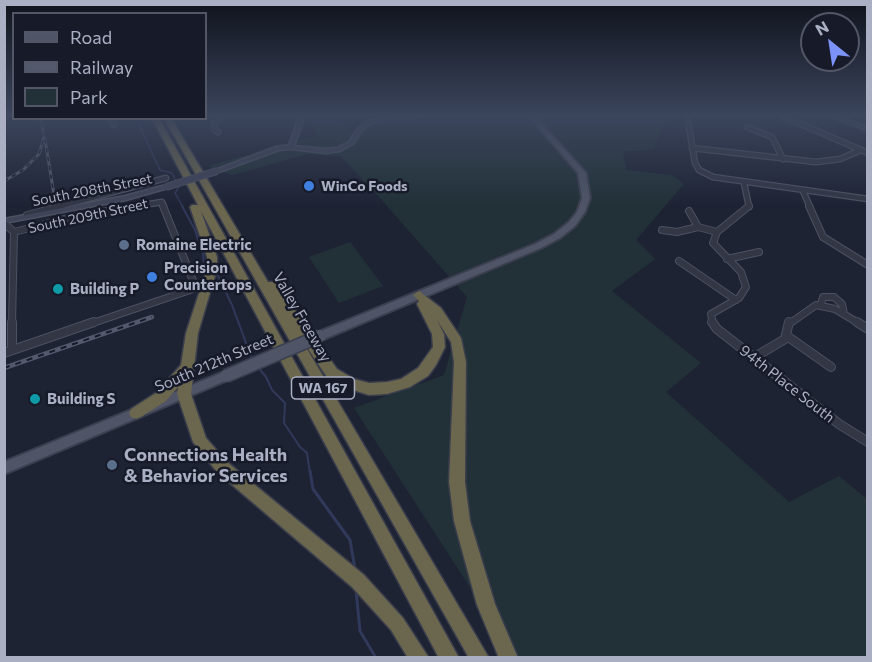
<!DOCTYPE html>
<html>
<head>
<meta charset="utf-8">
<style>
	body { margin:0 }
	#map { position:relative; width:872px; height:662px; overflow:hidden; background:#1e2334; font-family:Commissioner,sans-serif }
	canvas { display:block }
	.frame { position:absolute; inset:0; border:6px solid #abafc3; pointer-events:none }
	.legend { position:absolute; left:12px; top:12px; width:195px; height:108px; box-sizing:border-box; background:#171b29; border:2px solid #525667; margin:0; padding:8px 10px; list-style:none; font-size:18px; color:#abafc3 }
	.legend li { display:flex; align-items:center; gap:12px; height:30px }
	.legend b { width:30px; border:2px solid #525667 }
	.north { position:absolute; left:800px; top:12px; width:60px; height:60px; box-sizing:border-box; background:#171b29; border:2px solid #525667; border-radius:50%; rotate:330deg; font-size:16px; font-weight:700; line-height:24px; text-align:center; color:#abafc3 }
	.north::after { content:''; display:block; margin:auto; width:21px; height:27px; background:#7b92f8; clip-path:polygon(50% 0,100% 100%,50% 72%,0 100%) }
</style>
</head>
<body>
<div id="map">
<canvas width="872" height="662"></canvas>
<div class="frame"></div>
<ul class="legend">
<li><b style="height:8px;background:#4f5466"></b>Road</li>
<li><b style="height:8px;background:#53596d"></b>Railway</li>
<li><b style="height:16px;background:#213137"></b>Park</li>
</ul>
<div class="north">N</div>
</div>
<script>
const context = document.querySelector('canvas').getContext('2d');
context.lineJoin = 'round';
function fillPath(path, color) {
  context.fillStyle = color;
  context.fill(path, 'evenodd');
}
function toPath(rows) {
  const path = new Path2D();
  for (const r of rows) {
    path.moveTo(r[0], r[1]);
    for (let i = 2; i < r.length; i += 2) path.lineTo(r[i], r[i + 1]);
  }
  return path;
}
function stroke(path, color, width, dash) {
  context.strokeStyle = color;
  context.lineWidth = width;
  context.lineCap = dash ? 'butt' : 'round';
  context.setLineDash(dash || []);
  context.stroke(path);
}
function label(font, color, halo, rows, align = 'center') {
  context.font = font + ' Commissioner,sans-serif';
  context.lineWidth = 5;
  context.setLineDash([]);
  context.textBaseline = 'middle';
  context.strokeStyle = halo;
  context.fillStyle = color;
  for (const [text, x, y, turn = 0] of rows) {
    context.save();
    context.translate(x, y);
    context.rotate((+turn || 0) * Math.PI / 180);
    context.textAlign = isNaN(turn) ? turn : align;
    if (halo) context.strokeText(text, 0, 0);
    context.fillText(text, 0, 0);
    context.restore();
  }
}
fillPath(toPath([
	[304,115,334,115,351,131,382,117,416,115,570,115,583,117,590,115,667,115,654,149,623,152,626,170,672,175,684,184,636,240,655,259,612,291,701,363,666,392,789,502,839,476,867,499,867,657,515,657,354,408,444,375,467,297,372,189,341,157,308,154,232,175,208,166,318,135],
	[350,242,383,286,339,303,309,257]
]), '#213137');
stroke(toPath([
	[136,118,160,170,172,173,179,187,175,193,183,207]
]), '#30395a', 1.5);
stroke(toPath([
	[182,206,195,230,203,254,204,267],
	[216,272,232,305,252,359],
	[257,366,266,377,272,390,285,403,284,423,300,447,307,453,310,473]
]), '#30395a', 2);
stroke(toPath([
	[310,471,313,489,350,540,355,569],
	[356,590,360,631,376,658]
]), '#30395a', 3);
const streetFar2 = toPath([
	[687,115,695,163,699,170,713,177,868,199],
	[780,115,868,153],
	[111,118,114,125],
	[841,118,848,115],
	[747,127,772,137,783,159],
	[218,132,215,130,214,121,226,115],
	[692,148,816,162,840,159,861,150],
	[744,183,749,207],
	[803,191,810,207],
	[57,207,166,178],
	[131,207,162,202,164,207]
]);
const streetFar1 = toPath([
	[809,206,823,237,868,265],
	[689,211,698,227],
	[27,215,62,206],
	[4,223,14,232,12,324],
	[662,230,677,232,698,227,717,232],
	[14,232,76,216,140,206],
	[727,259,759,252],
	[679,261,736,300],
	[821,304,823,297,834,297,842,304,844,314],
	[90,324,196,288,163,206],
	[713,324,711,314,739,298,746,287,741,272,713,243,717,232,749,206],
	[789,324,816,305,835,309,860,324]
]);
const street = toPath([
	[712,322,717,329,839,424,868,442],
	[857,322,868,329],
	[787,336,831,367],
	[12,350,12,322],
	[4,353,94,322],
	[753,358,785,339,789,322]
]);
const secondary = toPath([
	[297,115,301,115,303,122,294,146,326,149,337,148,349,142,358,128,368,121,387,115,419,115,416,117,389,118,372,123,362,130,353,144,340,151,326,153,291,149,279,150,219,172,215,172,215,170,276,147,289,145,297,122,297,115],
	[831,115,837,115,868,127,868,131,831,116,831,115],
	[166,185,169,187,168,188,126,200,4,223,4,219,125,196,166,185]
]);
const primary = toPath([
	[528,115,534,115,586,173,590,198,585,212,575,226,560,238,541,248,324,339,316,339,315,336,316,333,535,244,554,234,569,222,577,212,582,198,578,173,528,115],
	[226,371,230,373,232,376,230,379,4,474,4,462,226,371]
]);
const highway = toPath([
	[152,118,159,118,459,658,439,658,201,211,217,257,217,269,198,333,191,394,206,438,227,462,364,575,403,618,429,658,408,658,391,630,352,587,217,472,193,442,177,394,178,387,166,401,141,417,136,419,131,417,129,413,131,409,156,393,181,365,186,333,207,269,207,257,190,207,192,205,198,205,152,118],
	[164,118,171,118,268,282,275,282,337,369,354,379,369,383,387,382,401,379,418,368,433,347,432,334,417,304,419,301,413,295,419,291,441,308,461,338,466,362,465,482,470,521,495,604,518,658,499,658,477,605,454,521,449,482,454,362,451,342,437,320,444,334,445,347,436,365,428,376,410,387,387,394,369,395,350,389,327,377,300,337,489,658,469,658,164,118]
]);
stroke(streetFar2, '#4c5061', 7);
stroke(streetFar1, '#4c5061', 8);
stroke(street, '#4c5061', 10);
stroke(secondary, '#4c5061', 3);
stroke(primary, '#3b3f4f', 4);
stroke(highway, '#393d4c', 3);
stroke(streetFar2, '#323645', 4.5);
stroke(streetFar1, '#323645', 6);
stroke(street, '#323645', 8);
fillPath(secondary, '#3f4458');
fillPath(primary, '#4f5466');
fillPath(highway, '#6b664e');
const railFar1 = toPath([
	[45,139,54,195],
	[4,181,23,170,39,154,44,137,41,118]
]);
const rail = toPath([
	[4,368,152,317]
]);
stroke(railFar1, '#53596d', 3);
stroke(rail, '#53596d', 4.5);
stroke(railFar1, '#171b29', 1.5, [4.5]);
stroke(rail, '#171b29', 2, [6]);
const secondaryBridge = toPath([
	[166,187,217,171]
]);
const primaryBridge = toPath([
	[226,376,320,336]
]);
stroke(secondaryBridge, '#4c5061', 8, []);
stroke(primaryBridge, '#3b3f4f', 15, []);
stroke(secondaryBridge, '#3f4458', 6);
stroke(primaryBridge, '#4f5466', 12);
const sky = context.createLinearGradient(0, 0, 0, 207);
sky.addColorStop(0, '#10131d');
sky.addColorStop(0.56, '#3b455c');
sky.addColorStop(1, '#3b455c00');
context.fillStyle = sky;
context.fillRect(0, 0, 872, 207);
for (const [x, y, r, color] of [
	[309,186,6,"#3f7fe0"],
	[124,245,6,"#5c6f8a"],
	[152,277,6,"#3f7fe0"],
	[58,289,6,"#0f9aa8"],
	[35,399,6,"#0f9aa8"],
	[112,465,6,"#5c6f8a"]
]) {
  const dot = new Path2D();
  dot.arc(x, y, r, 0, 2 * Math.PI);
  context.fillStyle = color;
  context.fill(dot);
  stroke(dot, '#171b29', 2);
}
label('bold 14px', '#abafc3', '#171b29', [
	["WinCo Foods",321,186]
], 'left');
label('14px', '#abafc3', '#171b29', [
	["South 208th Street",92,190,-11],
	["South 209th Street",88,216,-12]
]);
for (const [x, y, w] of [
	[323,388,63]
]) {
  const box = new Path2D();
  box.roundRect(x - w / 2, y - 11, w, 22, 4.5);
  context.fillStyle = '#171b29';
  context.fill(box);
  stroke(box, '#abafc3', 1.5);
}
label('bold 14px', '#abafc3', null, [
	["WA 167",323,388]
]);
label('bold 15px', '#abafc3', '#171b29', [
	["Romaine Electric",136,245],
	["Precision",164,268],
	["Countertops",164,285],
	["Building P",70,289],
	["Building S",47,399]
], 'left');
label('15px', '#abafc3', '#171b29', [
	["Valley Freeway",302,317,60],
	["South 212th Street",214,363,-23],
	["94th Place South",787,384,38]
]);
label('bold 18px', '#abafc3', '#171b29', [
	["Connections Health",124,455],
	["& Behavior Services",124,476]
], 'left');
</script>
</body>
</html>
